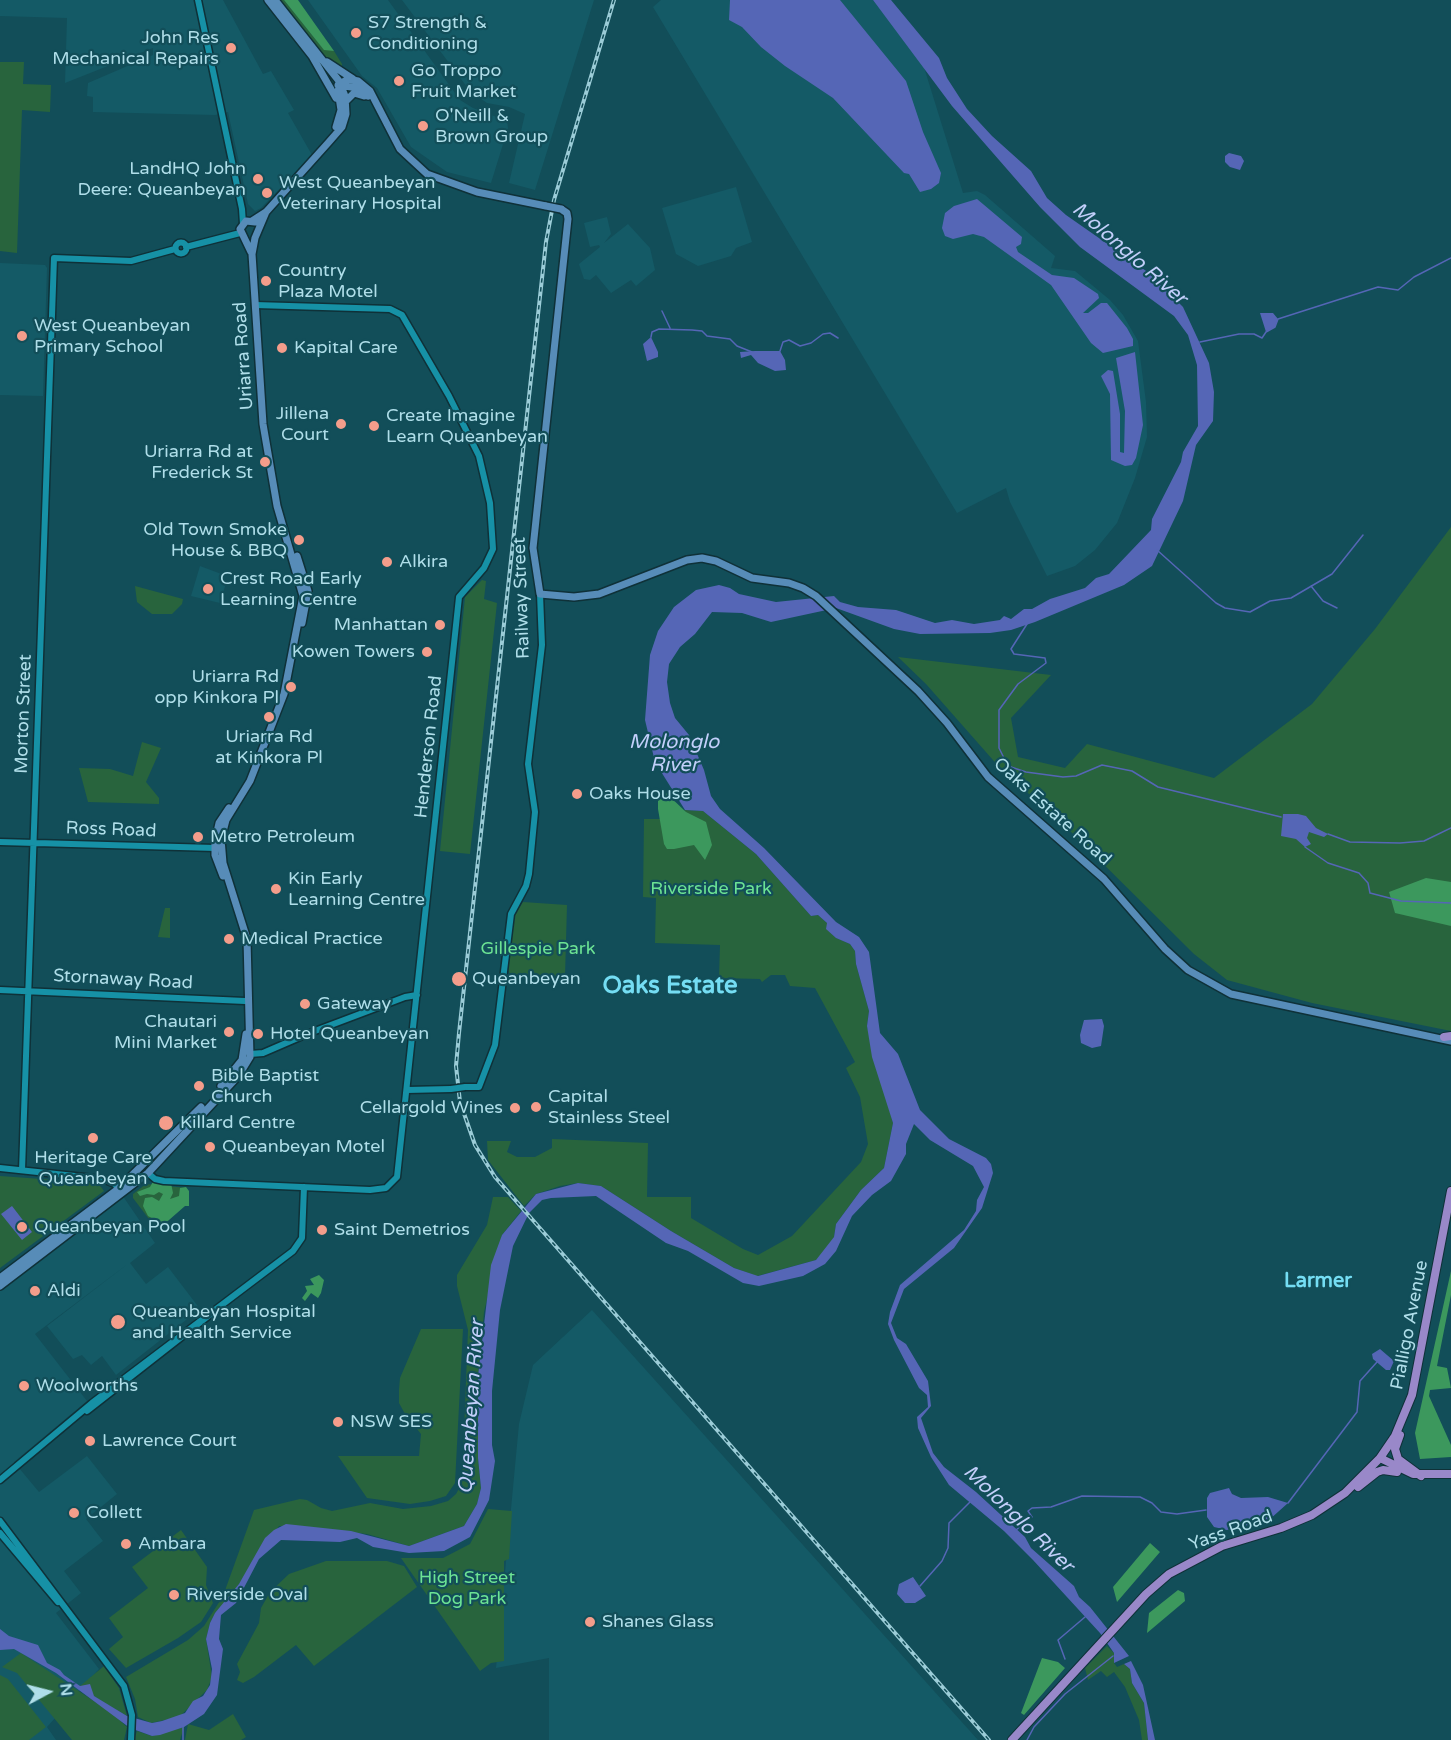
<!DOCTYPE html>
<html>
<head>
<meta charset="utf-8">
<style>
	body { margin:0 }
	#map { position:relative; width:1451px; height:1740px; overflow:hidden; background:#124e59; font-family:"Varela Round",sans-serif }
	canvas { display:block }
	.north { position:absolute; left:18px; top:1662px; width:60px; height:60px; -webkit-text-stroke:4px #124e59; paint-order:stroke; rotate:83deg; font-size:16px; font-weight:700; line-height:24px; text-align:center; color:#afdee9 }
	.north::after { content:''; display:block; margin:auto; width:21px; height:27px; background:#afdee9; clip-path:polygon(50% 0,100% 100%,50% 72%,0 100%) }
</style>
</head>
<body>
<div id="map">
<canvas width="1451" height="1740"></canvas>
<div class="north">N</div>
</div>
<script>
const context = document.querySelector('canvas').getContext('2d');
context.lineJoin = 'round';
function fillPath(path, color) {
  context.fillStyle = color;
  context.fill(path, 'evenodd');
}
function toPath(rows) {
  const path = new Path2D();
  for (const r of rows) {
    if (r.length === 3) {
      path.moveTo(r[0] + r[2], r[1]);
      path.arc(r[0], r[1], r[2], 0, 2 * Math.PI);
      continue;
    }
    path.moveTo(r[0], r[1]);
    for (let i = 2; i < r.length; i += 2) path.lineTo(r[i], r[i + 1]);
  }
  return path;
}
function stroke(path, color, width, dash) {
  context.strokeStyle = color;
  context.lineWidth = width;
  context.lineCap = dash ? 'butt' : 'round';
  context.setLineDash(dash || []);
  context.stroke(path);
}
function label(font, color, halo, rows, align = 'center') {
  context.font = font + ' "Varela Round",sans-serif';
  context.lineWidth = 4.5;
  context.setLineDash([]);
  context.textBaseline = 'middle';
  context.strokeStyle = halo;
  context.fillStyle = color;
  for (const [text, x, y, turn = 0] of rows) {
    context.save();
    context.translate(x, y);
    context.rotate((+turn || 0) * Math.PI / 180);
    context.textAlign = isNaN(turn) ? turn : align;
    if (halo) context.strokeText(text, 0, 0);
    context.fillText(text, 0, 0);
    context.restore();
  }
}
fillPath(toPath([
	[0,0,223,0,263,74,271,71,294,110,288,113,312,155,261,208,255,211,248,204,228,112,215,115,93,112,93,97,87,96,88,83,153,55,153,48,65,83,67,18,0,16],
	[308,0,388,0,460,100,473,108,507,121,508,128,491,183,447,172,411,147,377,88,362,76],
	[402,0,594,0,535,190,509,183,525,114,509,107,487,103,470,91],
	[661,0,873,0,923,64,963,193,977,191,985,195,1055,256,1051,268,1075,271,1110,300,1123,315,1138,341,1146,402,1147,437,1135,478,1117,523,1095,550,1075,566,1047,576,1010,502,1006,488,957,513,653,7],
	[736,187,752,242,736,248,731,256,698,266,676,254,662,208],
	[607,217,611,234,604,243,628,224,650,248,655,270,636,286,631,280,611,293,596,275,590,280,584,279,579,264,600,247,599,245,590,247,584,223],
	[0,263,45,265,47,268,43,396,0,395],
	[200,566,224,575,226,583,220,603,191,596],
	[118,1189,155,1243,130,1263,146,1284,168,1267,200,1309,116,1375,102,1356,91,1365,82,1355,73,1359,47,1326,129,1263,35,1334,87,1401,14,1462,39,1492,87,1456,117,1494,86,1519,103,1541,64,1571,81,1593,56,1613,99,1669,47,1727,56,1740,0,1740,0,1278],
	[592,1310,978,1740,549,1740,549,1658,496,1668,519,1424,533,1365]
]), '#145a66');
fillPath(toPath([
	[278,0,284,0,322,47,334,51,342,64,342,70,328,60],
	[0,62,24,62,23,84,51,85,50,112,22,110,17,253,0,251],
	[1451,527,1451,1031,1312,1003,1227,980,1194,954,1067,828,1000,768,926,684,898,657,1051,675,1011,718,1018,757,1065,768,1087,744,1214,778,1312,704,1375,629],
	[482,580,486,581,484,599,497,603,470,854,440,851,465,597],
	[135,586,183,599,182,604,172,614,152,614,137,602],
	[142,742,161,748,146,782,159,798,159,804,88,802,79,768,110,769,133,776],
	[685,810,703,811,756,854,811,916,818,915,827,923,827,929,836,938,850,944,855,951,856,964,869,1011,867,1026,893,1123,884,1168,861,1190,836,1224,834,1237,828,1248,816,1260,757,1276,734,1268,671,1231,601,1186,578,1183,560,1186,536,1194,524,1206,488,1160,487,1141,511,1141,507,1152,517,1157,535,1157,552,1148,552,1139,648,1143,647,1197,691,1197,691,1218,743,1249,758,1255,792,1236,861,1162,868,1144,860,1097,846,1068,855,1062,815,988,790,986,785,975,771,975,762,982,760,979,719,978,720,945,655,943,656,898,643,897,644,819,678,819],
	[523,902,567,905,565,977,510,975,508,969,513,918],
	[165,908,170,908,170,938,158,937],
	[0,1176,98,1183,104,1191,0,1268],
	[146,1184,187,1188,185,1203,155,1227,133,1198,133,1194],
	[493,1197,508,1197,521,1211,502,1235,484,1312,478,1376,478,1458,481,1488,477,1504,464,1526,409,1546,367,1534,298,1526,279,1526,229,1599,215,1613,210,1623,206,1639,212,1677,207,1690,179,1717,151,1723,138,1717,135,1699,126,1677,188,1640,204,1626,223,1596,254,1510,300,1499,307,1500,321,1508,332,1511,370,1503,403,1509,431,1506,448,1501,456,1494,462,1483,468,1330,457,1286,457,1275,487,1225],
	[421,1329,463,1329,455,1483,446,1496,430,1501,410,1504,367,1498,338,1456,419,1456,421,1434,405,1414,399,1403,399,1390,400,1378],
	[488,1509,512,1511,509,1559,504,1561,504,1661,491,1663,480,1671,401,1558,443,1558,470,1544],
	[181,1530,207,1567,206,1585,213,1603,201,1622,178,1638,126,1668,109,1649,123,1637,109,1618,148,1588,132,1567],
	[326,1561,387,1561,404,1566,417,1587,314,1666,296,1645,254,1677,243,1683,237,1680,240,1672,237,1664,259,1623,261,1608,270,1592,289,1574],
	[1107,1646,1114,1653,1114,1663,1117,1667,1124,1664,1130,1669,1132,1683,1144,1703,1148,1740,1142,1740,1139,1720,1125,1687,1114,1672,1107,1677,1101,1671,1088,1680,1085,1668],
	[21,1653,112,1713,127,1727,124,1740,72,1740,17,1673,2,1667],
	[104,1666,119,1688,127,1716,93,1696,91,1688,80,1686],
	[0,1675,8,1679,46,1727,29,1740,0,1740],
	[233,1714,246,1737,241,1740,185,1740,188,1724,209,1730],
	[184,1727,180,1740,134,1740,137,1731,152,1736]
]), '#28643d');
fillPath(toPath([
	[284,0,298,0,334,51,324,50],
	[665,792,686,812,706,822,712,845,705,860,694,845,674,849,667,849,664,844,658,809,658,796],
	[1426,878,1451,882,1451,926,1395,913,1389,892],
	[155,1178,161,1181,163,1185,166,1182,171,1183,173,1193,170,1199,179,1196,180,1188,186,1187,189,1191,189,1206,185,1206,161,1227,155,1224,155,1220,148,1216,143,1206,145,1198,152,1197,159,1201,163,1194,159,1192,154,1195,147,1194,140,1196,137,1192,150,1187],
	[1451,1271,1451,1295,1437,1366,1447,1368,1451,1388,1430,1390,1429,1396,1451,1445,1451,1457,1420,1459,1415,1433],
	[319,1275,324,1280,321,1293,318,1298,311,1293,305,1301,302,1298,307,1291,305,1286,314,1285,310,1279],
	[1150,1543,1160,1552,1117,1602,1113,1587],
	[1178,1590,1184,1593,1185,1601,1147,1633,1149,1613],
	[1042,1658,1058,1662,1065,1668,1024,1715,1021,1713]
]), '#3c985d');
fillPath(toPath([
	[730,0,840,0,906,81,923,132,941,173,939,183,931,189,920,192,909,174,904,173,833,98,785,66,761,47,742,27,729,20],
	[873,0,891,0,939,58,947,78,967,109,992,136,1031,171,1047,198,1066,215,1149,273,1183,307,1209,363,1214,392,1213,421,1196,445,1183,501,1152,566,1124,585,1035,622,1011,630,990,633,920,634,894,629,836,608,771,622,742,613,712,612,695,634,680,647,669,664,667,682,670,703,675,718,689,735,704,770,711,796,720,809,764,848,836,922,859,937,869,952,880,1033,898,1054,920,1110,949,1139,986,1158,991,1164,993,1173,982,1208,954,1248,904,1289,891,1323,897,1338,906,1344,928,1381,931,1406,921,1418,933,1453,944,1467,976,1492,1025,1537,1031,1548,1074,1586,1079,1597,1090,1607,1129,1656,1114,1663,1114,1653,1100,1633,1033,1560,1004,1531,949,1485,931,1457,918,1428,917,1417,928,1407,927,1395,919,1388,894,1340,888,1324,890,1312,900,1285,964,1230,976,1211,977,1200,984,1187,973,1166,930,1140,914,1124,906,1144,906,1154,891,1181,872,1195,852,1216,836,1251,825,1264,803,1276,759,1286,743,1283,688,1251,666,1243,596,1196,551,1198,542,1200,529,1213,513,1246,500,1310,492,1391,492,1445,495,1461,489,1500,470,1537,444,1551,409,1553,373,1547,357,1538,340,1542,281,1540,259,1559,236,1603,221,1615,219,1639,223,1649,217,1695,204,1714,184,1727,160,1735,152,1736,130,1728,56,1673,14,1649,0,1650,0,1629,9,1636,38,1645,47,1663,60,1670,64,1675,80,1686,90,1684,94,1696,127,1716,152,1723,162,1721,185,1713,193,1701,203,1696,210,1685,212,1669,206,1639,210,1623,215,1613,239,1584,265,1538,274,1530,286,1524,351,1531,409,1546,464,1526,477,1504,481,1488,478,1458,478,1376,491,1265,502,1235,536,1194,578,1183,601,1186,671,1231,734,1268,758,1276,816,1260,834,1237,836,1224,861,1190,884,1168,893,1123,872,1057,867,1026,869,1011,856,964,855,951,850,944,836,938,826,929,827,923,818,915,811,916,756,854,703,811,685,810,655,762,645,720,650,655,658,631,674,607,696,590,719,585,730,588,739,594,776,602,834,596,840,602,858,607,896,610,935,623,952,620,974,624,1000,620,1004,616,1011,619,1024,609,1032,609,1050,599,1085,588,1096,578,1109,574,1151,530,1152,519,1181,462,1183,452,1198,426,1197,365,1188,335,1174,316,1080,247,1040,207,952,106],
	[1229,153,1241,156,1244,161,1240,170,1230,167,1225,162,1225,156],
	[977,199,1022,237,1021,244,1016,247,1018,252,1052,275,1074,278,1098,294,1099,298,1083,313,1088,313,1101,303,1107,303,1127,328,1133,339,1133,346,1103,353,1091,343,1051,285,984,237,973,234,953,239,945,236,942,228,945,213,954,206],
	[1260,313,1273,313,1278,319,1275,327,1266,332],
	[651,337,658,352,658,357,647,361,643,344],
	[755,351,780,351,785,360,786,370,775,371,758,363,751,355,741,358,740,352],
	[1135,352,1143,425,1136,458,1132,465,1125,466,1111,460,1110,394,1101,376,1108,370,1113,371,1120,414,1120,452,1124,453,1125,411,1116,358],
	[1283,814,1298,814,1306,816,1316,828,1328,834,1324,837,1309,832,1307,838,1311,844,1305,847,1296,839,1281,836],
	[1102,1019,1104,1026,1101,1046,1092,1048,1081,1043,1080,1035,1084,1020],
	[12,1206,32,1232,22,1240,1,1214],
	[1380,1349,1394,1361,1390,1370,1386,1370,1373,1359,1372,1354],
	[1229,1488,1232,1494,1241,1498,1268,1497,1288,1503,1269,1520,1227,1530,1214,1527,1207,1517,1207,1498,1210,1493],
	[913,1577,926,1596,915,1603,905,1603,897,1594,899,1584],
	[1131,1661,1143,1685,1155,1740,1148,1740,1144,1703,1132,1683,1130,1669,1124,1664]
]), '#5566b6');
stroke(toPath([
	[662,311,670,328],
	[651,337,652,332,659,329,692,330,702,331,707,336,730,339,737,346,752,352],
	[1200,342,1239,334,1254,334,1262,338,1266,332,1275,327,1278,319,1378,287,1398,290,1414,277,1451,258],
	[780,351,783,342,789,340,800,346,811,343,823,334,830,333,838,338],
	[1157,550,1216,603,1225,608,1250,612,1270,601,1291,598,1332,574,1363,535],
	[1311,586,1323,601,1337,608],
	[1027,624,1011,649,1014,654,1045,658,1046,663,1018,684,999,710,999,748,1008,766,1026,772,1063,777,1076,776,1102,765,1132,771,1158,787,1281,817],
	[1328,834,1350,842,1400,843,1424,841,1451,828],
	[1305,847,1328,863,1359,873,1368,883,1370,893,1401,901,1451,903],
	[1288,1503,1357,1412,1360,1381,1377,1362],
	[1016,1530,1032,1517,1028,1511,1032,1508,1051,1507,1082,1496,1140,1497,1152,1503,1161,1512,1177,1514,1206,1510],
	[920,1586,942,1561,948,1548,949,1523,970,1502],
	[211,1591,220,1591],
	[223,1591,234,1592],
	[1065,1659,1058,1640,1085,1617],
	[183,1740,183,1727],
	[1027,1740,1034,1727,1065,1694,1113,1656]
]), '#5566b6', 1.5);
const tertiary = toPath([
	[198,0,242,209,243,224],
	[181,248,5.5],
	[186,247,240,233],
	[0,842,215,848],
	[0,990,245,1001],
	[250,1054,263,1053,307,1034,405,997,417,995],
	[465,1087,479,1087,495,1045,511,914,526,886,529,874,535,812,528,764,542,645,540,594],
	[407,1090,451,1089],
	[0,1168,103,1179,115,1184,118,1189],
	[22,1170,54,258,131,261,175,249],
	[148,1173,155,1179,164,1181,370,1190,386,1188,397,1177,459,597,484,568,493,549,490,503,479,456,449,396,402,315,390,309,255,305],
	[87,1411,211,1314],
	[0,1480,92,1403,293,1251,302,1238,304,1187],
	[0,1521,124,1686,132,1715,131,1740],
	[0,1533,58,1602]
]);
const secondary = toPath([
	[268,0,312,56,336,98],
	[327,62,353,79],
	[338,85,358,88,368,96],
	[346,101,354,93,364,96],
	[336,127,341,110,338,91,340,84,348,79,358,81,370,91,400,149,427,174,477,192,546,206],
	[561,209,567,213,568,219,533,548,540,594,574,597,599,594,687,560,702,558,716,561,752,578,789,583,803,588,816,596,918,691,947,723,988,777,1104,879,1165,949,1188,970,1231,994,1451,1041],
	[252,221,266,212,328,143,342,127,346,114,345,96,339,81,275,0],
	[251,252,240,229,246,221,255,222],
	[297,556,308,591,302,623],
	[223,876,215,855,215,841,219,823,229,808],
	[221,1086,242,1060,246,1034],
	[0,1278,118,1189,201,1107],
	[0,1286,148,1173,239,1075,250,1057,247,939,223,863,221,839,226,820,250,781,284,694,303,596,277,506,263,424,252,254,255,238,266,212]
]);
const primary = toPath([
	[1444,1037,1451,1036],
	[1400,1435,1395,1449,1398,1459,1421,1476],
	[1380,1458,1413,1474,1451,1474],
	[1358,1487,1377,1472,1383,1470,1397,1472],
	[1012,1740,1146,1594,1169,1574,1222,1546,1281,1528,1312,1515,1345,1493,1380,1458,1395,1436,1412,1395,1451,1191]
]);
stroke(tertiary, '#0f3138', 9);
stroke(secondary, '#0f3138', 10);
stroke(primary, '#0f3138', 10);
stroke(tertiary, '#1691a6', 6);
stroke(secondary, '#578cb8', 7);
stroke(primary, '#9988c9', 8);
const rail = toPath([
	[614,0,554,200,546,242,459,1033,456,1066,460,1102,475,1145,495,1177,989,1740]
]);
stroke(rail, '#9bccd7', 4);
stroke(rail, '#124e59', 1.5, [4.5]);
const tertiaryBridge = toPath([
	[451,1089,465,1087]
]);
const secondaryBridge = toPath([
	[546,206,561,209]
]);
stroke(tertiaryBridge, '#0f3138', 9, []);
stroke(secondaryBridge, '#0f3138', 10, []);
stroke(tertiaryBridge, '#1691a6', 6);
stroke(secondaryBridge, '#578cb8', 7);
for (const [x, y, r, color] of [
	[356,33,6,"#f49d8b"],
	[231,48,6,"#f49d8b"],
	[399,81,6,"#f49d8b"],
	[423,126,6,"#f49d8b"],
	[258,179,6,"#f49d8b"],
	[267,193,6,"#f49d8b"],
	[266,281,6,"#f49d8b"],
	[22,336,6,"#f49d8b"],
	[282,348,6,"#f49d8b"],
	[341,424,6,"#f49d8b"],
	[374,426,6,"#f49d8b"],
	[265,462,6,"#f49d8b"],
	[299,540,6,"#f49d8b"],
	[387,562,6,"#f49d8b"],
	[208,589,6,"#f49d8b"],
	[440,625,6,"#f49d8b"],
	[427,652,6,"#f49d8b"],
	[291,687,6,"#f49d8b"],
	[269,717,6,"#f49d8b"],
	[577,794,6,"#f49d8b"],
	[198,837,6,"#f49d8b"],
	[276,889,6,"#f49d8b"],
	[229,939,6,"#f49d8b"],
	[459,979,8,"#f49d8b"],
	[305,1004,6,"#f49d8b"],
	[229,1032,6,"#f49d8b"],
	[258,1034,6,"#f49d8b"],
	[199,1086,6,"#f49d8b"],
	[536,1107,6,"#f49d8b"],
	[515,1108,6,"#f49d8b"],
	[166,1123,8,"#f49d8b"],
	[93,1138,6,"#f49d8b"],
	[210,1147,6,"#f49d8b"],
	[22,1227,6,"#f49d8b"],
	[322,1230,6,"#f49d8b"],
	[35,1291,6,"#f49d8b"],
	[118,1322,8,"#f49d8b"],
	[24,1386,6,"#f49d8b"],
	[338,1422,6,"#f49d8b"],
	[90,1441,6,"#f49d8b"],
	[74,1513,6,"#f49d8b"],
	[126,1544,6,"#f49d8b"],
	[174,1595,6,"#f49d8b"],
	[590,1622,6,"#f49d8b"]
]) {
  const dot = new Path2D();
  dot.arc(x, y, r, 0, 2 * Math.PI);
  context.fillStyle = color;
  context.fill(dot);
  stroke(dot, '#124e59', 2);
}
label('18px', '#afdee9', '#124e59', [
	["S7 Strength &",368,23],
	["Conditioning",368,44],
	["John Res",219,38,"right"],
	["Mechanical Repairs",219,59,"right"],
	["Go Troppo",411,71],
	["Fruit Market",411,92],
	["O'Neill &",435,116],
	["Brown Group",435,137],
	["LandHQ John",246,169,"right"],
	["Deere: Queanbeyan",246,190,"right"],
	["West Queanbeyan",279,183],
	["Veterinary Hospital",279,204],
	["Country",278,271],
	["Plaza Motel",278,292],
	["West Queanbeyan",34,326],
	["Primary School",34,347],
	["Kapital Care",294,348],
	["Jillena",329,414,"right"],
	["Court",329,435,"right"],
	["Create Imagine",386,416],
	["Learn Queanbeyan",386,437],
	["Uriarra Rd at",253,452,"right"],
	["Frederick St",253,473,"right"],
	["Old Town Smoke",287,530,"right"],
	["House & BBQ",287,551,"right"],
	["Alkira",399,562],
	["Crest Road Early",220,579],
	["Learning Centre",220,600],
	["Manhattan",428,625,"right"],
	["Kowen Towers",415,652,"right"],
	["Uriarra Rd",279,677,"right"],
	["opp Kinkora Pl",279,698,"right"],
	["Uriarra Rd",269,737,"center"],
	["at Kinkora Pl",269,758,"center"],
	["Oaks House",589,794],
	["Metro Petroleum",210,837],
	["Kin Early",288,879],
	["Learning Centre",288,900],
	["Medical Practice",241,939],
	["Queanbeyan",472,979],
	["Gateway",317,1004],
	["Chautari",217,1022,"right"],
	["Mini Market",217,1043,"right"],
	["Hotel Queanbeyan",270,1034],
	["Bible Baptist",211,1076],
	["Church",211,1097],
	["Capital",548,1097],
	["Stainless Steel",548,1118],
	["Cellargold Wines",503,1108,"right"],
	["Killard Centre",180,1123],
	["Queanbeyan Motel",222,1147],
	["Heritage Care",93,1158,"center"],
	["Queanbeyan",93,1179,"center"],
	["Queanbeyan Pool",34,1227],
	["Saint Demetrios",334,1230],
	["Aldi",47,1291],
	["Queanbeyan Hospital",132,1312],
	["and Health Service",132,1333],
	["Woolworths",36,1386],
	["NSW SES",350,1422],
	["Lawrence Court",102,1441],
	["Collett",86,1513],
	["Ambara",138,1544],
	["Riverside Oval",186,1595],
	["Shanes Glass",602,1622]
], 'left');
label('18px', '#afdee9', '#124e59', [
	["Uriarra Road",244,356,-94],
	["Railway Street",522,598,-92],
	["Morton Street",24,714,-88],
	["Henderson Road",429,747,-84],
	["Oaks Estate Road",1052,812,42],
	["Ross Road",111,830,2],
	["Stornaway Road",123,980,3],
	["Pialligo Avenue",1410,1325,-79],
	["Yass Road",1231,1531,-20]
]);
label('18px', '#6ce394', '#124e59', [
	["Riverside Park",711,889],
	["Gillespie Park",538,949],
	["High Street",467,1578],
	["Dog Park",467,1599]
]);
label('italic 20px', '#c2cffa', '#124e59', [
	["Molonglo River",1129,254,41],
	["Molonglo",674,743],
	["River",674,766],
	["Queanbeyan River",472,1407,-86],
	["Molonglo River",1018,1519,44]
]);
label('bold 20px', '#74ddf3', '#124e59', [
	["Larmer",1318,1282]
]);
label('bold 24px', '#74ddf3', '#124e59', [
	["Oaks Estate",670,987]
]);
</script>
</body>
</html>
